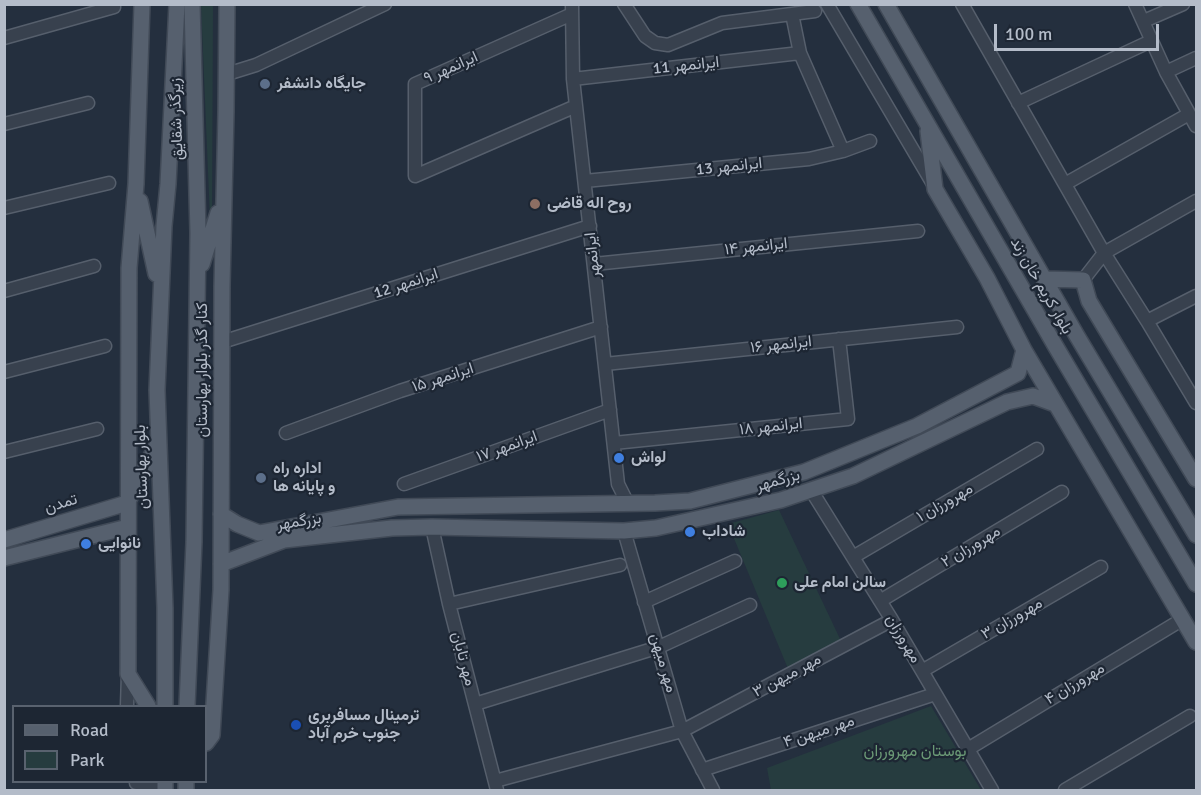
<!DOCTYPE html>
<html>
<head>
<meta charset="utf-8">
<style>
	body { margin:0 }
	#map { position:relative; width:1201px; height:795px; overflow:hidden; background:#242f3e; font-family:Signika,sans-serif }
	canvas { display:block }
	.frame { position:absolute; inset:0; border:6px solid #b4bcc9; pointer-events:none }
	.legend { position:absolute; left:12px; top:705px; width:195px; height:78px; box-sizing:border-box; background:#1d2633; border:2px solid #59626f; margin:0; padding:8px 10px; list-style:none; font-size:18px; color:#b4bcc9 }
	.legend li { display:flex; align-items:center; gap:12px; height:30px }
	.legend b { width:30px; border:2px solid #59626f }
	.scale { position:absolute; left:994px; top:24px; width:165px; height:27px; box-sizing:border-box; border:3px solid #b4bcc9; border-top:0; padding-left:8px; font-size:18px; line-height:21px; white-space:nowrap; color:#b4bcc9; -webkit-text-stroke:4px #1d2633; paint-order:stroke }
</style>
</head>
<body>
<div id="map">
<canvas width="1201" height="795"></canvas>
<div class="frame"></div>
<ul class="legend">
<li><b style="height:8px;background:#56606e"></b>Road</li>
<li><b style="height:16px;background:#263c3f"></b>Park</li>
</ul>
<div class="scale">100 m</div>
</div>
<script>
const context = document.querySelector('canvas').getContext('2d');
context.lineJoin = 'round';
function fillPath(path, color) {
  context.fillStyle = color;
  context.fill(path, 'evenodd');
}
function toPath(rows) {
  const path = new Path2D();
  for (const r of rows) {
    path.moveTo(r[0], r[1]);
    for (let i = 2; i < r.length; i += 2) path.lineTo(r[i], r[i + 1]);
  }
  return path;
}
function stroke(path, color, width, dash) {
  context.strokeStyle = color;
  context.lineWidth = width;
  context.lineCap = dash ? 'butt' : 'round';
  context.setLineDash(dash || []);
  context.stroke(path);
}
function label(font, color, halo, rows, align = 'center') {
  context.font = font + ' Signika,Vazirmatn,sans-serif';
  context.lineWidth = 4.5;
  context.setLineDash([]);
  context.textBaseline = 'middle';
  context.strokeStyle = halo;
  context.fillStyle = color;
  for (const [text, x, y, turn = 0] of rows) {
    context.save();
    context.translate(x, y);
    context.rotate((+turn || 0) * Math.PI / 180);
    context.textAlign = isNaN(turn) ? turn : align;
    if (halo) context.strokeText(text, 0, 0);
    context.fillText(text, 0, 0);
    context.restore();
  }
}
fillPath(toPath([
	[201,5,213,5,212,219,210,219],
	[779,510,841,641,789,671,728,524],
	[931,706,981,790,771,790,767,768]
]), '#263c3f');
const minor = toPath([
	[572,4,573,79,618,484,628,504],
	[624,4,645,36,655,43,668,45,722,23,815,11],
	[827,4,933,184],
	[962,4,1104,253,1147,321,1196,296],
	[1135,4,1166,72,1196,126],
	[572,14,415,84,415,176,576,106],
	[792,14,800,53,843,151],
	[1144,21,1183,4],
	[4,38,114,7],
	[1166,72,1196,58],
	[227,74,256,65,385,4],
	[573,79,800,53],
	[1018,103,1151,41],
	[4,124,88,103],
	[585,181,809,159,843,151,870,141],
	[1065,184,1189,114],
	[4,208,109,183],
	[594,264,918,231],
	[1083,280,1104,253,1196,201],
	[4,291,94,266],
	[1147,321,1196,403],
	[222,342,590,226],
	[605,364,957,327],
	[4,372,105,346],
	[286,433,400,391,601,327],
	[614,443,848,419,839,339],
	[4,452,97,429],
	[404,484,610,410],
	[811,490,892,620,992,790],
	[432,527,449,604,497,790],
	[624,531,682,731,713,790],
	[853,557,1037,449],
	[880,601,1062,492],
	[644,602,735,561],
	[449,604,620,565],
	[922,671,1101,567],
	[475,704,659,647,750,605],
	[127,706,128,674],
	[968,749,1183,619],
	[702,770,935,694],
	[495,781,682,731,892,620],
	[136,783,165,783],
	[1065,790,1190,716]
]);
const major = toPath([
	[142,4,136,184,129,268,128,674,148,706],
	[858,4,1056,347,1196,584],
	[886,4,1077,336,1196,535],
	[928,131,935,189,987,278,1024,350,1196,642],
	[140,201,156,274],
	[202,264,218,213],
	[1045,279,1083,280,1089,301,1196,479],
	[221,514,237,524,259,533,398,507,655,503,690,501,804,472,917,426,1018,373,1024,350],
	[4,540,127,503,158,443],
	[4,558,128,527],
	[221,564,284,540,392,528,432,527,624,531,656,528,781,500,853,476,1007,402,1033,396,1055,404],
	[165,706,165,608,157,390,164,226,168,184,177,4],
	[187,706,194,542,198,233,192,4],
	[206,743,212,735,221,590,222,286,226,112,227,4],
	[165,790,165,782],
	[186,790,186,782]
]);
stroke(minor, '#565f6c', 15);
stroke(major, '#414a57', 18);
stroke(minor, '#38414e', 12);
stroke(major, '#56606e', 15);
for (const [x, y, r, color] of [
	[265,84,6,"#5c6f8a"],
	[535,204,6,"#8d6e63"],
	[619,458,6,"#3f7fe0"],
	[261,478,6,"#5c6f8a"],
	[690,532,6,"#3f7fe0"],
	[86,544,6,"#3f7fe0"],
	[782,583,6,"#2e9e5b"],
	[296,725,6,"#1a4fb4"]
]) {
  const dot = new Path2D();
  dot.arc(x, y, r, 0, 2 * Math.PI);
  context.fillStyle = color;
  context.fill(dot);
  stroke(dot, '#1d2633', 2);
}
label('16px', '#b4bcc9', '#1d2633', [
	["ایرانمهر 11",686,66,-6],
	["ایرانمهر ۹",451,68,-24],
	["زیرگذر شقایق",177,119,-92],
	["ایرانمهر 13",729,167,-6],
	["ایرانمهر ۱۴",756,247,-6],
	["ایرانمهر",593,255,-96],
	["ایرانمهر 12",406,284,-18],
	["بلوار کریم خان زند",1041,286,60],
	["ایرانمهر ۱۶",781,345,-6],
	["کنار گذر بلوار بهارستان",203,370,-90],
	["ایرانمهر ۱۵",443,378,-18],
	["ایرانمهر ۱۸",771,427,-6],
	["ایرانمهر ۱۷",507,447,-20],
	["بلوار بهارستان",142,467,-92],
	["بزرگمهر",778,481,-16],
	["مهرورزان ۱",945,503,-30],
	["تمدن",61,504,-17],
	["بزرگمهر",299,522,-9],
	["مهرورزان ۲",971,547,-31],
	["مهرورزان ۳",1012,619,-30],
	["مهرورزان",903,639,59],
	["مهر تابان",463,659,75],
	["مهر میهن",663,663,74],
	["مهر میهن ۳",787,676,-28],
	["مهرورزان ۴",1075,684,-31],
	["مهر میهن ۴",819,732,-18]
]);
label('bold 16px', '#b4bcc9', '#1d2633', [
	["جایگاه دانشفر",277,84],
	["روح اله قاضی",547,204],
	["لواش",631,458],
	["اداره راه",273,469],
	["و پایانه ها",273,487],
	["شاداب",702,532],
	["نانوایی",98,544],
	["سالن امام علی",794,583],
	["ترمینال مسافربری",308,716],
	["جنوب خرم آباد",308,734]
], 'left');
label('16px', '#6b9a76', '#1d2633', [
	["بوستان مهرورزان",915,752]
]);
</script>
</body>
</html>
